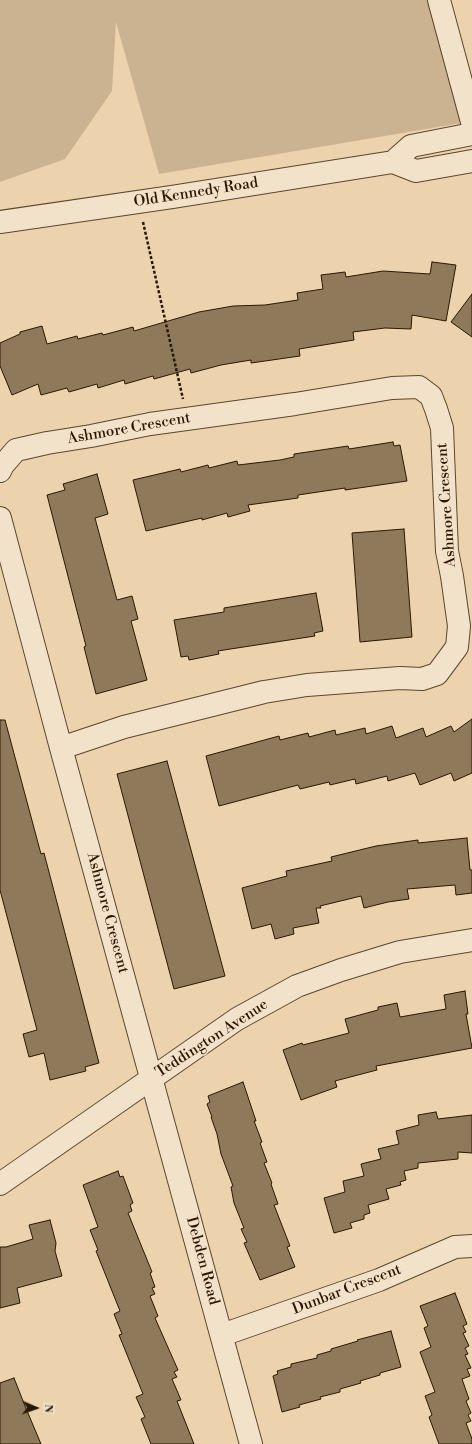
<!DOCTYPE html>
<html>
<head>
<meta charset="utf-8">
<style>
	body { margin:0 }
	#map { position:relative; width:472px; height:1444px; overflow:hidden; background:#ecd3ae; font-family:"Libre Bodoni",serif }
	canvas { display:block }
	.north { position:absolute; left:16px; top:1388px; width:40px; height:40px; -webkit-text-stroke:3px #f3e2ca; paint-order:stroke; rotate:92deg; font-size:11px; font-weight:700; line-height:16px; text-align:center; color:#291801 }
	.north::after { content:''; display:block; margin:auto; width:14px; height:18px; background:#291801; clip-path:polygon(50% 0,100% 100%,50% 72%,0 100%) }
</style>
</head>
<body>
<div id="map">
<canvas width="472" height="1444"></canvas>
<div class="north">N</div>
</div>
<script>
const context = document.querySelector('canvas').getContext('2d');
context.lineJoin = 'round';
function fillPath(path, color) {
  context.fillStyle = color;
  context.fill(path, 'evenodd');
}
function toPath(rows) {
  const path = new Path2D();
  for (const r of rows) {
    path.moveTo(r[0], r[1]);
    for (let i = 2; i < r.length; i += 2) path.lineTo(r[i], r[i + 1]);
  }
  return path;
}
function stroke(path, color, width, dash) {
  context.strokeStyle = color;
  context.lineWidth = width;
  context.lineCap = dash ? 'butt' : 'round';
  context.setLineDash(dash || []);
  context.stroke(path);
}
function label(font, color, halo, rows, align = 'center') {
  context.font = font + ' "Libre Bodoni",serif';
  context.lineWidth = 3;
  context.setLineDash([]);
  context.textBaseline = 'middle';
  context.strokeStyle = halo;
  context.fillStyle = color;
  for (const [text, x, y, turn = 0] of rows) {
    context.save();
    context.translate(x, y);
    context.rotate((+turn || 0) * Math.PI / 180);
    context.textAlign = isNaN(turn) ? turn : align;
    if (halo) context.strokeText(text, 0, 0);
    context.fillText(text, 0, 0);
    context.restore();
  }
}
fillPath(toPath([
	[0,0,428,0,462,123,159,174,116,22,112,91,65,159,0,182]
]), '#cbb391');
const building = toPath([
	[432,262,456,265,446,321,412,315,411,329,385,328,353,332,354,340,299,349,300,356,251,363,251,360,221,365,191,373,190,369,154,379,153,376,125,384,124,380,98,388,97,384,69,392,67,388,41,395,38,384,12,395,0,366,0,343,20,334,20,332,42,326,47,344,77,336,78,339,102,333,103,335,133,327,134,331,199,312,233,306,265,305,298,300,297,293,323,289,321,275,345,272,346,277,383,271,430,274,432,262],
	[472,294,472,337,451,322,472,294],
	[393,442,394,446,400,445,407,481,345,490,345,488,298,495,298,498,248,505,250,511,228,517,227,513,202,520,202,518,146,531,133,480,180,469,181,472,208,465,209,468,237,461,238,465,280,460,294,457,294,454,348,446,349,449,393,442],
	[97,474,108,514,95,518,117,600,132,596,138,619,131,621,147,680,96,694,84,647,86,646,47,495,65,490,63,484,97,474],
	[404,529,412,637,360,642,352,533,404,529],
	[316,593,323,631,314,633,315,636,224,650,218,651,219,654,189,660,188,656,181,657,174,620,224,612,224,608,316,593],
	[472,719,472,773,454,781,451,773,420,785,415,773,388,781,387,776,356,784,355,779,330,785,329,782,300,789,298,785,219,806,206,756,279,736,280,740,308,733,309,737,335,730,336,735,365,728,366,734,392,726,396,738,423,728,426,737,451,726,454,732,472,719],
	[0,720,5,720,41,854,44,853,99,1063,85,1067,86,1071,50,1080,44,1053,29,1057,23,1034,37,1030,0,890,0,720],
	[167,761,225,976,174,989,117,774,167,761],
	[467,838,470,870,472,870,472,893,456,895,455,885,407,889,409,899,388,902,364,908,361,896,320,906,321,908,316,908,319,923,293,928,294,934,275,939,271,924,252,929,242,888,287,876,286,871,332,861,331,857,376,846,418,840,418,843,467,838],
	[465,991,468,1014,466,1014,472,1048,376,1066,377,1070,335,1081,337,1087,301,1100,283,1050,302,1043,303,1045,349,1033,345,1019,378,1010,378,1007,397,1003,400,1017,446,1009,444,995,465,991],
	[243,1082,256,1121,254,1121,262,1142,260,1143,267,1162,264,1163,272,1183,271,1184,278,1204,274,1205,290,1246,287,1247,295,1267,260,1280,244,1243,247,1242,241,1229,244,1228,234,1203,231,1187,233,1186,221,1154,217,1134,211,1117,212,1117,207,1104,210,1102,208,1096,243,1082],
	[436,1112,438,1119,472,1115,472,1153,458,1152,458,1159,418,1163,418,1168,404,1171,406,1180,400,1182,401,1185,386,1189,389,1199,368,1205,370,1213,364,1215,364,1219,350,1223,352,1228,334,1233,324,1198,345,1192,343,1181,364,1176,361,1164,381,1159,378,1149,399,1144,396,1131,419,1125,418,1115,436,1112],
	[118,1171,120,1177,123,1176,133,1203,130,1205,132,1211,128,1213,152,1272,150,1273,155,1287,152,1288,155,1294,150,1296,158,1316,155,1318,178,1370,174,1372,177,1377,172,1379,181,1400,177,1401,194,1444,151,1444,141,1419,145,1417,136,1397,143,1394,119,1335,122,1334,114,1314,120,1311,96,1251,98,1250,90,1230,98,1227,83,1185,118,1171],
	[50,1220,56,1243,55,1251,62,1276,17,1288,20,1303,0,1308,0,1247,6,1247,33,1239,29,1225,50,1220],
	[455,1293,467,1324,463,1326,466,1332,463,1333,469,1346,465,1348,468,1354,465,1355,471,1368,467,1369,470,1376,462,1379,469,1399,466,1401,471,1413,468,1415,471,1421,466,1423,472,1439,472,1444,439,1444,429,1417,432,1415,425,1396,435,1392,420,1352,431,1347,424,1328,428,1326,420,1306,455,1293],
	[391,1331,401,1367,380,1373,380,1375,360,1381,361,1383,340,1389,340,1392,320,1397,321,1399,299,1405,300,1407,282,1412,273,1376,278,1374,277,1371,291,1367,291,1364,317,1358,317,1355,331,1351,331,1349,358,1341,357,1340,391,1331],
	[14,1378,25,1406,41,1444,0,1444,0,1383,14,1378]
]);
fillPath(building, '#8e795b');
stroke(building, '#291801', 1);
const minor = toPath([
	[439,0,472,122],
	[393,162,416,171,472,161],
	[0,222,172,197,393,162,411,146,472,134],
	[0,471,3,465,16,450,47,443,91,436,150,424,295,404,392,388,419,387,431,396,436,409,442,428,447,551,452,576,459,626,457,647,437,674,422,679,400,678,307,685,264,692,124,727,61,748],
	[0,518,61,748,251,1444],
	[0,1184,237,1019,297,986,341,970,400,952,472,940],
	[222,1335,379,1280,455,1247,472,1246]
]);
stroke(minor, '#5a472c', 24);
stroke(toPath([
	[143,222,183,399]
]), '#291801', 2.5, [3, 2]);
stroke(minor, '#f3e2ca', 22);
label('15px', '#291801', '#f3e2ca', [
	["Old Kennedy Road",196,193,-9],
	["Ashmore Crescent",129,429,-10],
	["Ashmore Crescent",447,505,-94],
	["Ashmore Crescent",107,913,75],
	["Teddington Avenue",212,1039,-33],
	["Debden Road",202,1261,75],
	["Dunbar Crescent",347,1290,-21]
]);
</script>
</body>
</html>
